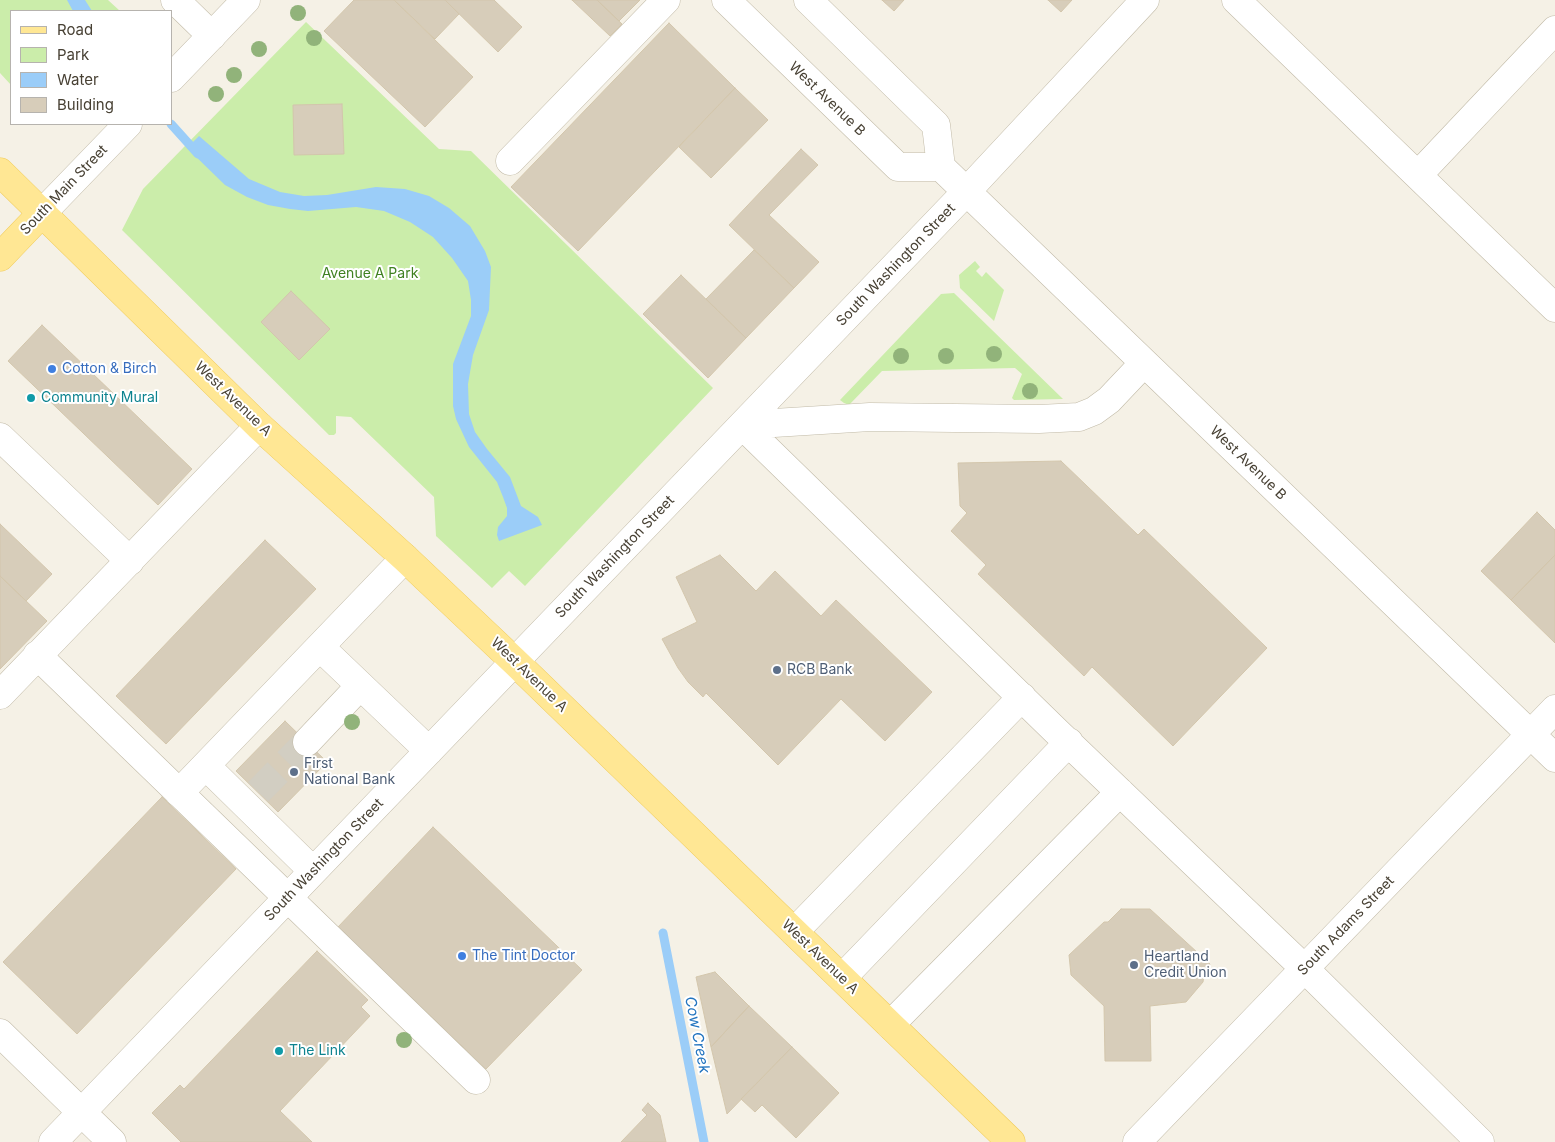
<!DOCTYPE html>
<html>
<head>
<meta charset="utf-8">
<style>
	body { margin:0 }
	#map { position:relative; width:1555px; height:1142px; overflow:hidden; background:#f5f1e6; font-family:Inter,sans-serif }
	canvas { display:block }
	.legend { position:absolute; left:10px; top:10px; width:162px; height:115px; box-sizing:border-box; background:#fff; border:1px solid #b6b3ae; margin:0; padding:6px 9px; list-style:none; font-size:15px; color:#484134 }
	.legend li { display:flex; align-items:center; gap:10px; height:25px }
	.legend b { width:25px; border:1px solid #b6b3ae }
</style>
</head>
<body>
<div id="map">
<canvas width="1555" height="1142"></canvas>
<ul class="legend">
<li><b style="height:6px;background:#ffe794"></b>Road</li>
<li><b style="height:14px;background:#cbedaa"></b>Park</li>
<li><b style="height:14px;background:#9bcdf8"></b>Water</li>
<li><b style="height:14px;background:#d7cdba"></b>Building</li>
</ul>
</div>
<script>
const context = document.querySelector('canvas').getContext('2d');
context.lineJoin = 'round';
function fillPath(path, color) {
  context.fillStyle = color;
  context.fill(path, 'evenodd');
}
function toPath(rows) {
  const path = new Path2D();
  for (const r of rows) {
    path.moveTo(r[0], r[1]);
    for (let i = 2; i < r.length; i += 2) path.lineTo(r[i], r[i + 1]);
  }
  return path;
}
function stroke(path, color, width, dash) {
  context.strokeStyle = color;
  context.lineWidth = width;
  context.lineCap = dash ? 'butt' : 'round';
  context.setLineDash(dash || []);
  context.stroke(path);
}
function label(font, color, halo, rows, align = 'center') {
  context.font = font + ' Inter,sans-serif';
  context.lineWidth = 4;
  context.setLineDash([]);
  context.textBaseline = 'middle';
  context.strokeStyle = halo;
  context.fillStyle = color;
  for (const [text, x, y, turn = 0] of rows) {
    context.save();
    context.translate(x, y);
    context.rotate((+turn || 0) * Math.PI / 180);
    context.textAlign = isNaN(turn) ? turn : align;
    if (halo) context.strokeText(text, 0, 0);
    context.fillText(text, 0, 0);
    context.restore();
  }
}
fillPath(toPath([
	[0,0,108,0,120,11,11,11,11,85,0,73],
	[306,22,439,149,471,151,713,388,525,586,509,571,492,588,436,536,434,497,351,417,336,416,336,433,334,435,329,435,122,230,143,189],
	[975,261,980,267,976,271,982,277,986,272,1004,290,994,321,960,288,959,275],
	[954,293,1063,399,1014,400,1012,398,1022,374,1015,368,882,371,849,405,844,403,840,400,941,294]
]), '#cbedaa');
fillPath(toPath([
	[67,0,85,0,92,11,73,11],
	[199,136,249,179,280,192,304,196,327,195,376,187,405,189,429,196,449,208,470,226,485,251,491,267,489,310,473,355,468,384,469,414,475,432,487,449,510,477,521,506,538,517,542,525,499,541,497,535,498,527,507,516,507,508,503,497,497,482,469,447,456,419,453,406,453,364,471,316,471,300,468,281,452,258,433,237,410,222,384,211,356,207,308,211,290,209,268,205,247,197,225,185,187,148]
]), '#9bcdf8');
stroke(toPath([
	[171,124,198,154],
	[663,933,704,1142]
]), '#9bcdf8', 9);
const building = toPath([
	[354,0,394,0,473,77,425,127,324,31,354,0],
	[394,0,445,0,459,14,435,39,394,0],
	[445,0,494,0,522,27,498,52,445,0],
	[572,0,597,0,622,24,610,36,572,0],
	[597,0,640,0,619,21,597,0],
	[882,0,904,0,894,11,882,0],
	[1048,0,1072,0,1061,12,1048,0],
	[669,23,735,88,578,251,511,187,669,23],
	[735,88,768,120,711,178,679,147,735,88],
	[342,104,344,154,294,155,293,105,342,104],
	[801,149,818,165,769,215,819,262,794,288,729,225,801,149],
	[754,250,794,288,746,338,706,299,754,250],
	[681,275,746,338,708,378,643,314,681,275],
	[291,291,330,329,299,360,261,322,291,291],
	[42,325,192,469,158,505,8,361,42,325],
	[1061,461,1138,535,1144,529,1267,648,1173,746,1092,667,1084,676,978,574,986,565,951,531,967,513,960,506,958,463,1061,461],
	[1537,512,1555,530,1555,555,1511,600,1481,571,1537,512],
	[0,524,52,574,26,601,0,576,0,524],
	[265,540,316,589,166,744,116,696,265,540],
	[720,555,756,591,775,571,821,616,836,600,932,692,885,741,841,699,778,765,706,693,703,697,688,682,678,668,662,639,697,622,676,577,720,555],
	[1555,555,1555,643,1511,600,1555,555],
	[0,576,47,621,0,669,0,576],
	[285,721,327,762,278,812,236,771,285,721],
	[162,797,236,869,77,1034,3,962,162,797],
	[433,827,582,970,486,1069,338,927,433,827],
	[1121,909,1150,909,1210,964,1204,975,1203,982,1186,1002,1150,1006,1151,1061,1105,1061,1104,1006,1071,975,1069,955,1104,922,1108,922,1121,909],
	[317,951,368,1000,361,1007,370,1016,280,1111,312,1142,181,1142,152,1113,180,1085,184,1089,317,951],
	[715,972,749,1006,711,1047,696,977,715,972],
	[749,1006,792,1047,727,1114,711,1047,749,1006],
	[792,1047,839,1093,796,1138,762,1105,755,1112,741,1099,792,1047],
	[648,1103,660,1115,666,1142,621,1142,647,1115,642,1110,648,1103]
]);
fillPath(building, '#d7cdba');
stroke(building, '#d3c6ac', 1);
stroke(toPath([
	[258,792,307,742]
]), '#d2cec2', 28, [28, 14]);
const minor = toPath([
	[175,0,212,36],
	[726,0,898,167,941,167],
	[808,0,936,125,941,167,1555,758],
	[1236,0,1555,308],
	[171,78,246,0],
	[510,161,666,0],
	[1418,175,1555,30],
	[43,212,128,124],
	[742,425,1056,731,1305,969,1480,1142],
	[742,425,870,417,1039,419,1079,417,1094,411,1109,400,1144,363],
	[0,437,130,561],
	[320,647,429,751],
	[37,655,476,1080],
	[0,695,259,426],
	[307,742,360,686],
	[206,766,313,871],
	[179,793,405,558],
	[794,932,1022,697],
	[842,978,1069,742],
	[890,1025,1120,792],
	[0,1033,112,1142],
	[53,1142,966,192,1145,0],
	[1137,1142,1555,709]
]);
const major = toPath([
	[0,172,259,426,405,558,514,661,1011,1142],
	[0,257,43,212]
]);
stroke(minor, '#c1baa7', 29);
stroke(major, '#f0cb58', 29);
stroke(minor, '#fff', 28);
stroke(major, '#ffe794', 28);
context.fillStyle = '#91b37a';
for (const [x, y] of [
	[298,13],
	[314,38],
	[259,49],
	[234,75],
	[216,94],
	[994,354],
	[901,356],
	[946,356],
	[1030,391],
	[352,722],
	[404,1040]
]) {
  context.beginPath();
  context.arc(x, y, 8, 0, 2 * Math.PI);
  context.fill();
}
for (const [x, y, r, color] of [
	[52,369,5,"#3f7fe0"],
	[31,398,5,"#0f9aa8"],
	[777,670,5,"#5c6f8a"],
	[294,772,5,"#5c6f8a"],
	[462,956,5,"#3f7fe0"],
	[1134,965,5,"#5c6f8a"],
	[279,1051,5,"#0f9aa8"]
]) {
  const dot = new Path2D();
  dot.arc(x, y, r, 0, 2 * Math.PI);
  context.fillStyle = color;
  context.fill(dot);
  stroke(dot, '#fff', 2);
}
label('14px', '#484134', '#fff', [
	["West Avenue B",827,99,44],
	["South Main Street",64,190,-46],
	["South Washington Street",896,265,-46],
	["West Avenue A",233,399,44],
	["West Avenue B",1248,463,44],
	["South Washington Street",615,557,-46],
	["West Avenue A",529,675,44],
	["South Washington Street",324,860,-46],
	["South Adams Street",1346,926,-46],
	["West Avenue A",820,957,44]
]);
label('14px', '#3f8021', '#fff', [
	["Avenue A Park",370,274]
]);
label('14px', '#366cbe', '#fff', [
	["Cotton & Birch",62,369],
	["The Tint Doctor",472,956]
], 'left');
label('14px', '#0d838f', '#fff', [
	["Community Mural",41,398],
	["The Link",289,1051]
], 'left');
label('14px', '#4e5e75', '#fff', [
	["RCB Bank",787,670],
	["First",304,764],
	["National Bank",304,780],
	["Heartland",1144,957],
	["Credit Union",1144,973]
], 'left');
label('italic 15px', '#2274bf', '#fff', [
	["Cow Creek",697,1035,79]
]);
</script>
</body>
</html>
